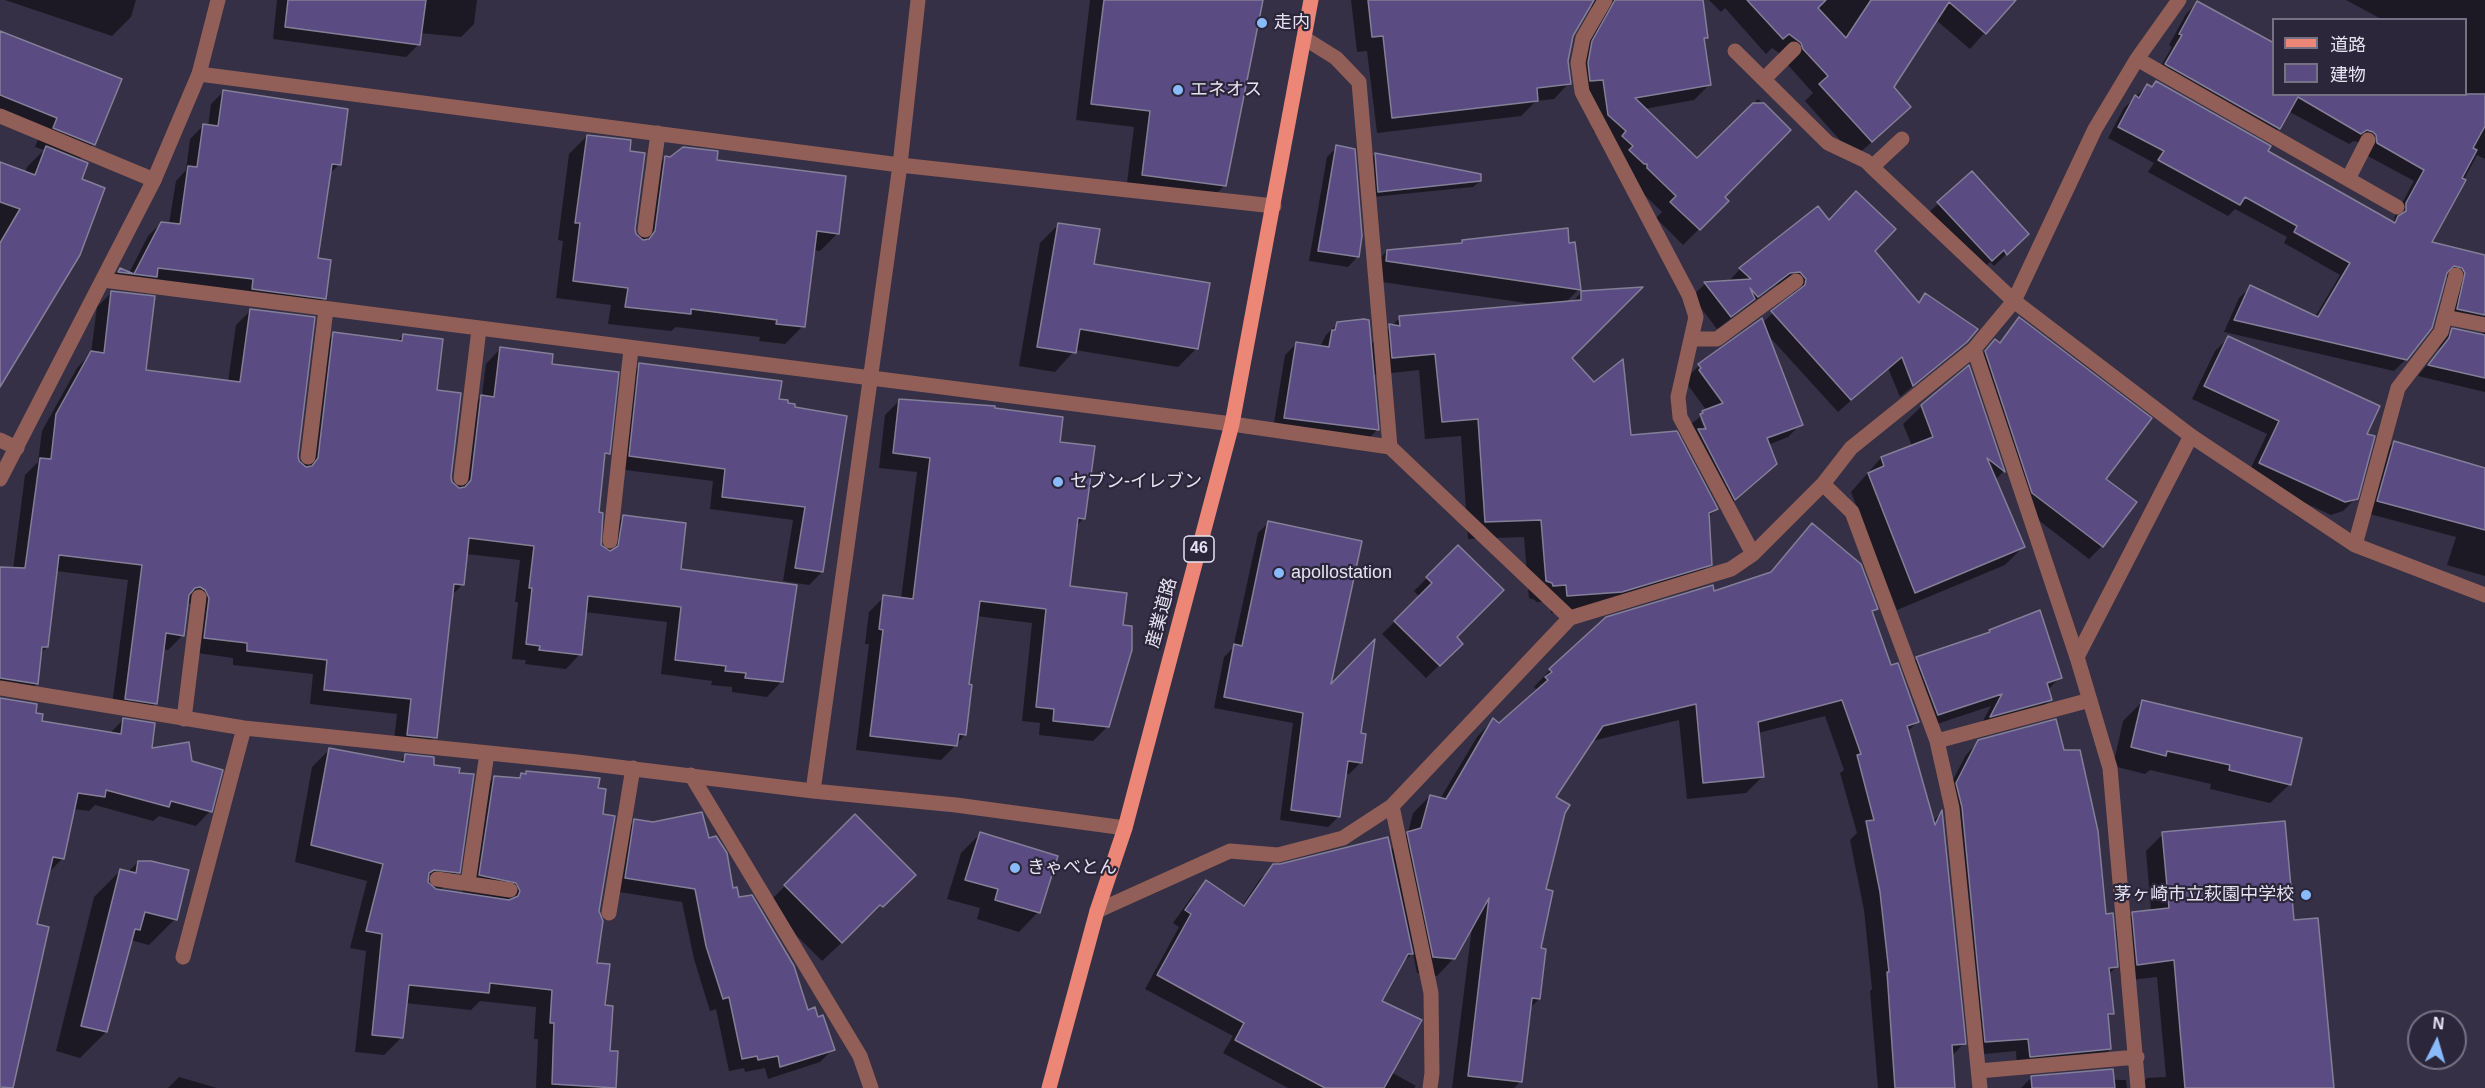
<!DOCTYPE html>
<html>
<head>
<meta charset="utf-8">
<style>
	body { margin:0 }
	#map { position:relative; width:2485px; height:1088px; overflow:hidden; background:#353045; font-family:Arial,"Noto Sans JP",sans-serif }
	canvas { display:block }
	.legend { position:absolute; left:2272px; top:18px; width:195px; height:78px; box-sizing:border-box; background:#2b263a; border:2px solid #767283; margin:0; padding:8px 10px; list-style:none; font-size:18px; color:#e6e3f1 }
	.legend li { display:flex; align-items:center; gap:12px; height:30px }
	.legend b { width:30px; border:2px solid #767283 }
	.north { position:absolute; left:2407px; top:1010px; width:60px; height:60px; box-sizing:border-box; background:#2b263a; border:2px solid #767283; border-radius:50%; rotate:5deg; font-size:16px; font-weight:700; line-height:24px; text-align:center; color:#e6e3f1 }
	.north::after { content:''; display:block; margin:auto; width:21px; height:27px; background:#88bafc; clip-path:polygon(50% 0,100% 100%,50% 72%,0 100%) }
</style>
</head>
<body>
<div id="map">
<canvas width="2485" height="1088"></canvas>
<ul class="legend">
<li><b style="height:8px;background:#ec8676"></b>道路</li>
<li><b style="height:16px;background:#5a4b83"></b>建物</li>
</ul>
<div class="north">N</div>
</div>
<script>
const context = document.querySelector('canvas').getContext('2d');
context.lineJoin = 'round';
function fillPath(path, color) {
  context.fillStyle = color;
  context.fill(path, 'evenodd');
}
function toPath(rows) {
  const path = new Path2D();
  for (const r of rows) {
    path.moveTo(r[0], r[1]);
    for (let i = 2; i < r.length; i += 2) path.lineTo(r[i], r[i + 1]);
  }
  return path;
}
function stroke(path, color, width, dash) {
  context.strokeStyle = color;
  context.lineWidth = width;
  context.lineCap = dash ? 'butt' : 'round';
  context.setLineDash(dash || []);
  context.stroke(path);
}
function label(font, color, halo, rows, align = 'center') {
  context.font = font + ' Arial,"Noto Sans JP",sans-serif';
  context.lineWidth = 4.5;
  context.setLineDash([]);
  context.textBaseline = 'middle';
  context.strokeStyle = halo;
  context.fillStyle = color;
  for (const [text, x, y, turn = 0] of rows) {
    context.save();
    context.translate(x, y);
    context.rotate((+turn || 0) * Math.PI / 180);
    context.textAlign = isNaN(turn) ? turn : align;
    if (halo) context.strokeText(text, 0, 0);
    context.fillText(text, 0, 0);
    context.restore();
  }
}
fillPath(toPath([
	[5,0,136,0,131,17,112,36],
	[277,0,477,0,474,24,461,37,420,33,419,44,406,57,273,39],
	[1090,0,1262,0,1225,185,1209,201,1126,191,1134,127,1076,120],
	[1351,0,1701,0,1706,37,1703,40,1710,84,1694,100,1644,109,1697,160,1758,99,1789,130,1723,197,1727,201,1683,245,1656,218,1662,212,1632,183,1611,148,1593,131,1587,95,1575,96,1573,80,1577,59,1593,7,1589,6,1573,33,1567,61,1569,83,1554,99,1536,101,1521,116,1377,133,1367,51,1357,52],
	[1709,0,2014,0,1970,49,1936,20,1892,87,1894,122,1855,157,1805,101,1813,93,1788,65,1786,58,1772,48,1766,54,1725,8,1721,12],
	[2346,0,2485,0,2485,159,2477,155,2430,243,2485,257,2485,392,2418,376,2438,351,2441,341,2453,330,2483,336,2483,333,2476,326,2447,321,2452,280,2447,277,2444,277,2406,359,2394,371,2224,332,2239,298,2251,287,2315,317,2340,275,2284,243,2287,237,2235,209,2228,216,2148,172,2154,163,2108,138,2124,108,2147,86,2151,88,2156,83,2266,151,2393,224,2395,216,2414,181,2366,155,2361,143,2354,141,2349,144,2288,111,2279,128,2268,140,2155,76,2172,47,2169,45,2186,14,2197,3,2274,94,2466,94,2466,20,2383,20],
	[0,33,94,144,78,161,0,384,0,163,25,173,27,167,44,150,35,147,39,137,0,121],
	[224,91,340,164,328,175,316,260,324,298,311,311,107,282,120,269,129,273,148,236,161,223,169,224,176,181,186,170,190,139,203,126,208,127,211,104],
	[587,136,634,229,635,235,639,238,647,176,665,158,715,162,838,233,820,251,813,250,803,326,785,344,759,341,760,337,676,327,671,331,608,324,611,305,556,298,563,241,558,240,569,154],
	[1337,147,1358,256,1348,267,1309,261,1327,157],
	[1375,154,1480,181,1473,187,1372,197,1369,161],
	[1972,173,2027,234,1994,266,1990,262,1978,273,1925,216],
	[1818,208,1829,222,1873,251,1917,304,1926,295,1966,341,1900,397,1888,368,1838,412,1766,333,1801,424,1788,437,1768,445,1775,464,1722,512,1686,444,1692,438,1690,425,1707,411,1687,384,1686,378,1699,366,1761,321,1762,323,1793,294,1791,288,1782,284,1776,285,1717,329,1692,296,1705,284,1728,282,1740,269],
	[1700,418,1703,418,1710,435,1707,436],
	[1059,224,1093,265,1197,348,1178,367,1075,350,1055,372,1019,366,1040,243],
	[1462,242,1568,244,1579,289,1566,302,1572,302,1581,293,1640,288,1570,358,1630,437,1716,509,1708,518,1710,564,1693,581,1603,609,1551,613,1550,602,1536,602,1535,600,1529,598,1524,537,1468,539,1461,436,1425,439,1419,370,1373,375,1377,430,1366,441,1273,429,1285,355,1297,343,1320,347,1326,335,1338,323,1370,345,1400,318,1533,304,1368,280,1368,270,1387,251,1459,244],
	[112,292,144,372,228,382,236,325,251,310,298,462,304,467,319,349,334,334,397,342,403,335,435,391,451,483,457,488,467,411,482,396,486,364,500,349,550,365,608,453,603,458,597,514,599,541,603,550,606,550,608,532,623,517,679,570,781,682,767,697,732,692,732,687,711,685,712,681,661,674,667,622,585,612,580,654,566,669,525,664,526,660,512,659,518,602,515,602,520,560,466,554,462,585,451,596,435,737,420,752,393,749,397,714,310,704,313,674,233,665,233,658,190,652,191,604,187,603,183,635,168,650,163,649,156,703,141,718,111,713,128,580,56,571,47,647,40,654,37,684,22,698,0,695,0,568,13,569,25,475,38,462,42,431,77,368,91,353,97,307],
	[2020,319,2104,479,2102,546,2089,559,2020,506,1982,354,1995,341,1998,344],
	[2228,338,2365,434,2356,498,2343,511,2331,515,2247,476,2267,434,2192,399,2215,351],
	[640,365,777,400,786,405,822,572,809,585,783,581,793,520,710,509,713,481,617,469,627,378],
	[1968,368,2003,472,1995,480,2023,547,2005,565,1897,610,1851,492,1881,458,1912,446,1903,424,1922,406],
	[900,400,1058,443,1084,518,1076,526,1068,587,1107,727,1093,741,1039,735,1040,723,1022,721,1032,623,976,616,967,685,965,734,956,745,941,760,856,750,869,644,865,644,869,612,884,597,901,599,917,472,879,468,885,415],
	[2394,442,2485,470,2485,576,2447,565,2456,537,2366,513,2382,454],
	[1269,522,1328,689,1360,763,1349,774,1345,773,1339,816,1328,827,1280,820,1293,723,1214,708,1224,657,1233,648,1258,533],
	[1812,525,1876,609,1871,613,1890,667,1918,721,1907,732,1932,822,1941,813,1964,1043,1951,1057,1953,1088,1878,1088,1870,991,1872,989,1864,910,1850,840,1857,833,1840,773,1844,770,1825,716,1758,733,1763,776,1746,793,1687,799,1679,720,1592,741,1554,798,1564,813,1544,890,1539,949,1539,999,1529,1009,1521,1081,1514,1088,1452,1088,1472,927,1454,958,1437,976,1417,973,1413,953,1400,965,1379,1002,1391,1072,1416,1086,1414,1088,1288,1088,1223,1053,1233,1036,1145,989,1179,927,1173,923,1193,895,1206,882,1242,906,1260,879,1274,866,1390,851,1408,833,1413,813,1430,796,1440,799,1477,737,1493,720,1499,725,1531,697,1530,695,1536,689,1534,687,1550,670,1712,593,1768,574],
	[1458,547,1454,637,1461,644,1426,678,1382,634,1420,597,1414,591],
	[1990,631,2060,677,2048,690,2050,700,2037,713,1979,728,1991,706,1925,728,1904,671,1917,658,1985,636],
	[0,699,34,714,40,722,109,734,123,720,150,750,191,763,210,811,196,826,159,816,153,821,95,805,89,811,73,809,62,859,48,873,0,1085],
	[2142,702,2290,784,2270,803,2210,789,2211,784,2150,770,2145,774,2113,766,2123,721],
	[1979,741,2063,752,2078,749,2097,831,2105,916,2116,967,2109,974,2112,1014,2107,1018,2110,1049,2097,1062,2017,1069,2016,1051,1973,1055,1944,797,1966,755],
	[329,750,399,762,405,756,432,766,458,872,441,889,462,893,477,795,494,777,517,779,527,773,596,789,601,815,595,964,604,1007,609,1052,617,1053,615,1088,536,1088,538,1039,534,1039,536,1007,480,1001,471,1010,405,1003,402,1037,384,1055,355,1052,366,951,350,948,367,881,295,862,312,767],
	[855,816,914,875,822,961,766,905],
	[635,820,708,839,732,889,807,1012,833,1049,820,1062,768,1079,765,1068,745,1072,744,1068,729,1071,716,1009,710,1011,694,959,682,902,613,891,622,833],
	[980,834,1038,912,1019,932,977,919,980,908,947,899,961,853],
	[2163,834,2293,922,2326,1088,2138,1088,2147,1078,2166,1077,2157,977,2121,981,2116,930,2133,913,2151,911,2146,851],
	[140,860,187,871,175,919,149,945,130,940,106,1032,80,1058,56,1051,94,897,120,871,127,873],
	[179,1077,217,1088,168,1088],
	[2031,1078,2126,1080,2127,1088,2021,1088]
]), '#0007');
const building = toPath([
	[288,0,426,0,420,45,285,27,288,0],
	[1104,0,1263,0,1226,186,1142,175,1150,111,1091,104,1104,0],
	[1368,0,1594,0,1573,36,1568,61,1571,84,1537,88,1538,101,1392,118,1383,36,1372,37,1368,0],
	[1615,0,1703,0,1708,38,1704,38,1711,85,1635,98,1697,158,1753,103,1764,103,1791,130,1725,197,1729,201,1700,230,1670,202,1676,196,1647,168,1647,164,1644,164,1629,150,1633,146,1622,136,1626,131,1608,115,1603,80,1590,81,1588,63,1592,41,1615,0],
	[1747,0,1826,0,1818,8,1846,38,1871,0,2016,0,1986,34,1949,2,1894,87,1911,107,1872,142,1819,84,1828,76,1803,49,1801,43,1789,34,1783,39,1747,0],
	[2197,1,2274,43,2274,94,2485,94,2485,126,2473,148,2477,150,2462,178,2466,180,2432,242,2485,255,2485,315,2457,309,2465,273,2462,268,2454,266,2447,273,2432,328,2407,360,2234,320,2250,285,2318,317,2350,263,2294,232,2297,226,2245,197,2240,205,2158,160,2164,151,2118,127,2135,95,2139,98,2147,84,2152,87,2156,81,2271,146,2268,151,2395,223,2398,216,2406,211,2406,203,2424,170,2377,143,2376,135,2373,132,2367,130,2361,134,2298,97,2280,129,2165,64,2182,35,2179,34,2197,1],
	[0,31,122,79,95,145,53,128,57,118,0,95,0,31],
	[223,90,348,109,341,165,332,164,318,258,331,260,326,299,252,289,253,279,158,268,157,277,118,272,120,268,134,274,161,222,180,224,188,166,197,167,203,124,218,126,223,90],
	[587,135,631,140,630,151,645,153,635,229,636,234,643,240,649,239,655,231,665,156,670,157,683,147,718,151,717,160,846,176,839,234,817,231,805,327,776,324,777,320,691,309,691,314,625,307,628,288,573,281,580,223,575,223,587,135],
	[1336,145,1355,149,1362,236,1359,257,1318,251,1336,145],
	[46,146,88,163,82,179,105,188,80,255,0,387,0,243,20,209,0,202,0,162,35,175,46,146],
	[1375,153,1481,174,1481,181,1378,192,1375,153],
	[1972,171,2029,234,2007,255,2004,250,1992,261,1937,202,1972,171],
	[1856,191,1896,229,1875,251,1919,303,1925,293,1978,329,1967,342,1913,386,1902,357,1851,400,1771,311,1805,285,1806,279,1800,272,1790,273,1758,297,1750,288,1755,299,1731,317,1704,282,1751,279,1739,268,1818,206,1829,220,1856,191],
	[1058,223,1100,229,1094,264,1210,283,1198,349,1080,329,1076,353,1037,347,1058,223],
	[1568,228,1569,243,1575,242,1581,290,1386,261,1387,250,1462,243,1462,240,1568,228],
	[1643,287,1572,358,1594,382,1623,359,1631,435,1677,431,1718,509,1709,513,1712,565,1622,592,1567,596,1566,585,1553,586,1552,583,1546,581,1541,520,1485,522,1478,419,1442,422,1435,354,1392,358,1389,324,1400,326,1399,316,1581,300,1581,291,1643,287],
	[111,291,155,296,146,370,240,382,250,309,315,317,298,456,299,461,306,467,312,466,318,458,333,332,402,341,403,334,443,339,437,390,461,393,451,477,452,482,459,488,465,487,471,480,481,395,494,397,500,347,553,354,552,364,619,372,610,454,605,453,599,512,603,513,601,545,610,551,618,546,623,515,686,523,681,569,797,585,783,682,745,678,746,673,725,671,726,666,675,660,681,607,588,596,582,655,539,650,540,646,526,644,532,588,529,588,534,546,469,538,464,585,454,584,437,738,407,735,411,699,324,690,327,660,247,651,247,643,204,638,209,598,205,590,200,587,195,588,189,595,184,636,166,633,157,704,125,699,142,565,59,555,48,647,42,647,38,684,0,678,0,567,25,568,40,458,51,459,56,414,91,351,104,353,111,291],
	[2019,317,2152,418,2106,479,2137,502,2103,547,2032,493,1985,351,1995,339,2000,343,2019,317],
	[1762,318,1803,425,1767,438,1777,464,1735,500,1698,429,1706,429,1700,414,1703,413,1702,411,1723,403,1699,370,1701,368,1698,364,1762,318],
	[1364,319,1369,320,1379,430,1284,418,1296,342,1329,347,1332,330,1335,330,1337,322,1364,319],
	[2452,328,2485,335,2485,378,2428,365,2449,338,2452,328],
	[2228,336,2380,406,2367,434,2375,436,2358,499,2345,502,2259,463,2279,421,2204,386,2228,336],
	[639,363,782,381,779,399,788,400,788,403,795,404,795,407,847,416,823,572,795,568,805,507,722,497,725,469,629,456,639,363],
	[1969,365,2005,472,1987,458,2025,547,1915,593,1868,473,1884,466,1881,457,1933,437,1921,405,1969,365],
	[899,399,995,406,995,408,1063,417,1060,442,1095,446,1085,519,1078,518,1070,586,1127,593,1123,625,1132,626,1132,650,1109,727,1053,721,1054,709,1036,707,1046,609,980,601,969,684,972,685,966,735,959,734,957,746,870,736,883,630,879,629,883,595,913,599,930,458,893,453,899,399],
	[2394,441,2485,468,2485,530,2377,501,2394,441],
	[1268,521,1362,541,1331,684,1375,639,1361,733,1366,734,1362,763,1348,761,1340,817,1291,810,1303,713,1224,697,1234,644,1242,646,1268,521],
	[1812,523,1861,564,1878,609,1872,611,1891,665,1898,663,1919,722,1907,726,1935,825,1942,810,1966,1044,1952,1045,1955,1088,1895,1088,1887,972,1889,972,1880,892,1866,821,1874,820,1857,755,1861,754,1842,700,1758,722,1764,777,1703,783,1696,704,1603,726,1556,797,1570,805,1565,813,1546,889,1553,891,1541,948,1546,949,1540,999,1532,998,1522,1082,1468,1076,1489,898,1455,959,1433,957,1407,832,1421,828,1430,795,1446,799,1493,718,1499,723,1548,680,1545,677,1552,672,1549,669,1606,617,1713,585,1714,591,1771,572,1812,523],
	[1458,545,1504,590,1457,637,1463,644,1440,666,1394,621,1432,583,1426,577,1458,545],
	[2040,610,2062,678,2047,683,2052,700,1990,717,2002,694,1938,715,1916,657,1990,632,1989,630,2040,610],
	[0,698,37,704,36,713,43,714,42,721,121,734,123,718,155,723,152,748,189,742,192,761,223,770,212,812,171,801,169,807,106,790,105,797,78,793,64,859,53,857,37,924,49,927,13,1088,0,1087,0,698],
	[2142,700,2302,738,2291,785,2229,770,2230,765,2167,751,2166,756,2131,747,2142,700],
	[2056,719,2064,750,2080,750,2098,831,2106,914,2113,913,2118,967,2109,968,2114,1014,2108,1014,2111,1049,2030,1057,2028,1039,1985,1042,1962,807,1956,783,1978,740,2056,719],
	[329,748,404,762,405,754,434,757,434,765,460,768,459,773,474,774,460,873,434,870,429,873,428,882,436,889,509,900,518,896,520,891,516,883,479,875,494,776,520,778,521,773,526,774,526,771,600,778,598,788,606,789,603,814,615,816,599,911,603,921,597,963,610,964,605,1005,613,1006,610,1051,618,1051,616,1088,552,1084,554,1023,550,1023,552,990,490,983,489,993,409,985,403,1038,372,1035,382,934,366,931,383,864,311,845,329,748],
	[702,812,709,838,716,836,727,853,733,888,737,887,739,897,752,895,794,966,808,1010,815,1007,818,1017,823,1015,835,1050,780,1067,778,1056,758,1060,757,1056,742,1059,729,997,723,999,706,946,695,889,625,878,634,819,653,822,702,812],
	[855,814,916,875,883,907,880,905,842,943,784,885,855,814],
	[2285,821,2294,920,2318,918,2334,1088,2185,1088,2174,960,2137,965,2132,912,2169,908,2162,832,2285,821],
	[980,832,1058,856,1040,913,995,900,998,889,965,880,980,832],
	[1388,837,1413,954,1408,954,1382,1001,1422,1020,1384,1088,1325,1088,1235,1040,1244,1023,1157,975,1191,914,1185,910,1206,880,1244,906,1273,864,1280,864,1388,837],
	[138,861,151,861,189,870,177,920,145,912,140,930,135,929,107,1032,81,1026,120,869,136,873,138,861],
	[2113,1069,2115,1088,2032,1088,2031,1076,2113,1069]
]);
fillPath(building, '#5a4b83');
stroke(building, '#847f98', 1.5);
stroke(toPath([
	[199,74,900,165,1274,206],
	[645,230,658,133],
	[103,280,1232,424],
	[2445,317,2485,325],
	[1693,339,1717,339,1796,281],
	[308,457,326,309],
	[461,478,479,329],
	[610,541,631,349],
	[2077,657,2191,436],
	[0,688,244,728,577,762,813,791,956,805,1125,828],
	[184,719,199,597],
	[691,775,860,1056,871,1088],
	[813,791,900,165,918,0],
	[1392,806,1431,993,1432,1073,1430,1088],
	[437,879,510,890],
	[468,883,487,753],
	[609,913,633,768],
	[183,957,244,728]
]), '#915f57', 15);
stroke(toPath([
	[1605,0,1583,38,1578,63,1582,92,1689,295,1696,317,1678,397,1680,417,1753,554,1823,484,1852,512,1937,741,1952,808,1980,1088],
	[1304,38,1336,58,1359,82,1390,447],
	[1735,51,1828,143,1866,161,1872,167,2014,301,2191,436,2355,545,2485,595],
	[2137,59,2397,207],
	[1764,79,1794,49],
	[0,116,154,180],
	[1872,167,1902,139],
	[2348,179,2368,140],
	[1974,349,2077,657,2110,768,2138,1088],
	[1232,424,1390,447,1570,618],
	[0,440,17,448],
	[1823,484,1851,448,1974,349,2014,301,2095,129,2137,59,2179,0],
	[2355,545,2398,388,2441,332,2456,275],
	[1937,741,2090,700],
	[1097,911,1230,851,1278,855,1343,838,1392,806,1570,618,1731,569,1753,554],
	[1979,1071,2137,1057]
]), '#915f57', 15);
stroke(toPath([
	[0,479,154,180,199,74,218,0]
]), '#915f57', 15);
stroke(toPath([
	[1049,1088,1097,911,1125,828,1232,424,1311,0]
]), '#ec8676', 15);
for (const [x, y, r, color] of [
	[1262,23,6,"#88bafc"],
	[1178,90,6,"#88bafc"],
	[1058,482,6,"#88bafc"],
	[1279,573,6,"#88bafc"],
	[1015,868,6,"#88bafc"],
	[2306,895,6,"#88bafc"]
]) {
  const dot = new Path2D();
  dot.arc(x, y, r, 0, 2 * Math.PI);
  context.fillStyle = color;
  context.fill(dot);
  stroke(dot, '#2b263a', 2);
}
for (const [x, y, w] of [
	[1199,549,30]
]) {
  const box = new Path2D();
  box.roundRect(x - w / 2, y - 13, w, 26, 4.5);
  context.fillStyle = '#2b263a';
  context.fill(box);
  stroke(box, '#e6e3f1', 1.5);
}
label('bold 16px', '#e6e3f1', null, [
	["46",1199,549]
]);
label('18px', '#e6e3f1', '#2b263a', [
	["走内",1274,23],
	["エネオス",1190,90],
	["セブン-イレブン",1070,482],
	["apollostation",1291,573],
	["きゃべとん",1027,868],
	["茅ヶ崎市立萩園中学校",2294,895,"right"]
], 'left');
label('18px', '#e6e3f1', '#2b263a', [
	["産業道路",1162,613,-75]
]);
</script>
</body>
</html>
